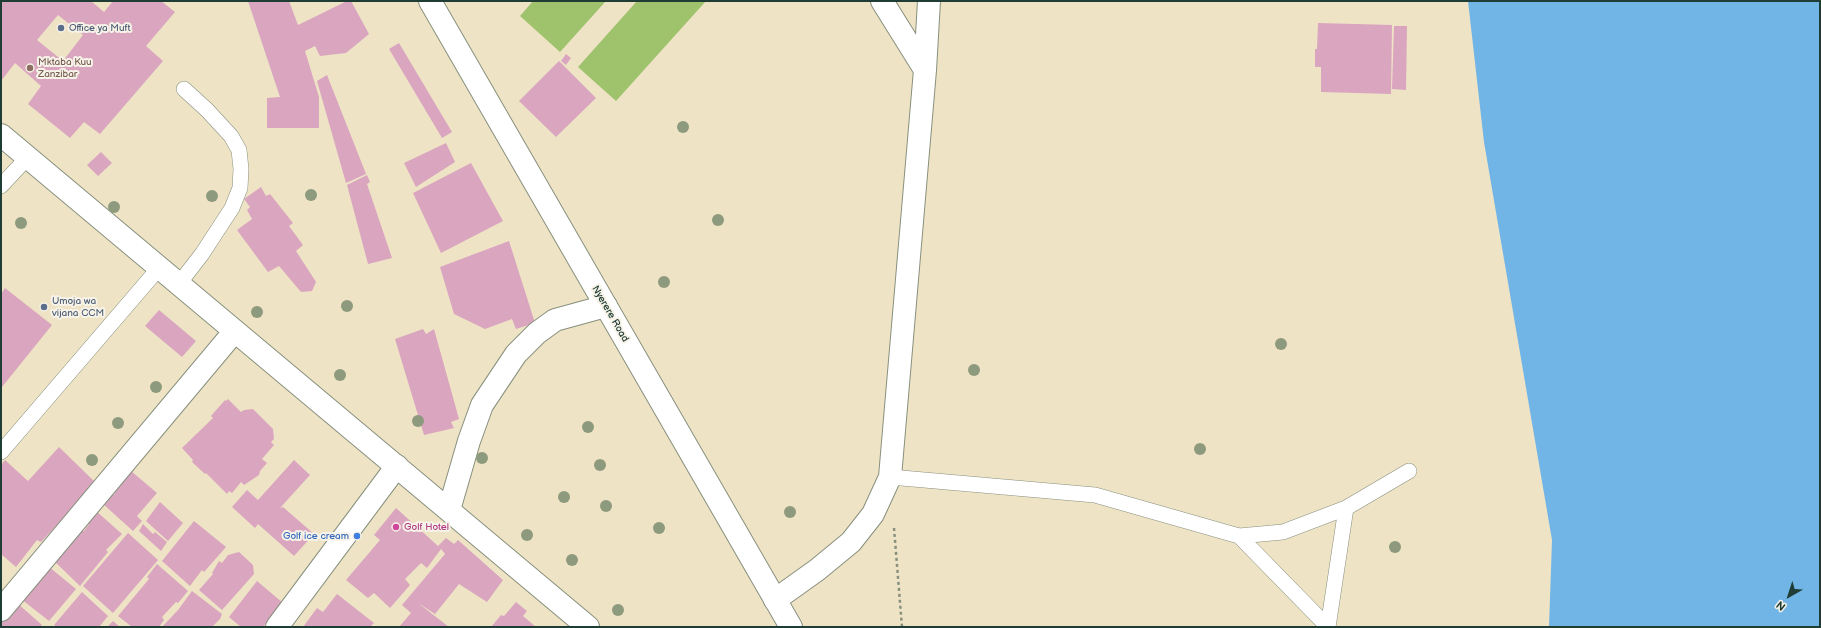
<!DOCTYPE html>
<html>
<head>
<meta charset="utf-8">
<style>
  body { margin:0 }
  #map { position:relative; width:1821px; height:628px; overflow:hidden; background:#efe3c6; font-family:"Balsamiq Sans",sans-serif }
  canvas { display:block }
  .frame { position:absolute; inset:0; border:2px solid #1f3d34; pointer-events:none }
  .north { position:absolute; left:1769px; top:576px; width:40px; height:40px; -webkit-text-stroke:3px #f7f3e8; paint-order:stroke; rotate:219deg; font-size:11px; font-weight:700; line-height:16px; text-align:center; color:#1f3d34 }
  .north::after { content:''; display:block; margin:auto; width:14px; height:18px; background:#1f3d34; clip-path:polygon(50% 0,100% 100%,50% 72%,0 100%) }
</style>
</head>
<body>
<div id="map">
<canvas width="1821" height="628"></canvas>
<div class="frame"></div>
<div class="north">N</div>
</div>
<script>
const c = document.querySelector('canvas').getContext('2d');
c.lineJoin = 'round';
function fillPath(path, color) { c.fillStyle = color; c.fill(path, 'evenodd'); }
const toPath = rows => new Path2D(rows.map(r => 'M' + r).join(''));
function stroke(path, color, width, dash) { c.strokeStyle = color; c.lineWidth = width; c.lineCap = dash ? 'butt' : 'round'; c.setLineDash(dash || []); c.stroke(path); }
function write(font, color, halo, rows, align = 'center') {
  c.font = font + ' "Balsamiq Sans",sans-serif'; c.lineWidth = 4; c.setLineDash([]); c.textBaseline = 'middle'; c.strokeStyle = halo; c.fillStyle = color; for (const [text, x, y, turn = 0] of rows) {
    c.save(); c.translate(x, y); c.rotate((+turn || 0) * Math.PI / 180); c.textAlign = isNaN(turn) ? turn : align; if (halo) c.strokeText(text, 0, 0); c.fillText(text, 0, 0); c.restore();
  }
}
fillPath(toPath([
  [533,1,606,1,560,52,520,16],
  [637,1,706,1,616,101,578,67]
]), '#9fc26c');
fillPath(toPath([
  [1468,1,1820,1,1820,627,1549,627,1552,540,1484,142]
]), '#71b5e7');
fillPath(toPath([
  [1,1,91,1,104,12,113,1,161,1,175,12,146,46,163,61,100,134,84,122,70,138,28,104,41,86,15,63,1,81],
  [58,15,83,35,63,61,37,40],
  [248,1,289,1,298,25,347,1,351,1,369,34,346,53,320,56,315,46,305,51,319,97,319,128,267,128,267,98,280,97],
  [1318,23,1392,25,1391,94,1321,92,1321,67,1315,67,1315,49,1317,49],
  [1394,26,1407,26,1406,90,1392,89],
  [399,43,452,132,442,138,389,49],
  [566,54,571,58,566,65,561,61],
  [559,61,596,98,556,137,519,101],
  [327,75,366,174,346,183,317,81],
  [446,143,455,162,416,187,404,163],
  [101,152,112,163,98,176,87,165],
  [471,163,503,221,441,253,413,193],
  [367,175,370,182,367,184,392,258,368,264,347,185],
  [261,187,266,196,270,194,293,223,289,226,303,245,296,251,316,282,312,291,301,292,279,266,268,272,237,230,252,219,247,210,250,207,244,199],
  [509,241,535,323,516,329,512,319,485,329,454,314,440,267],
  [5,288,52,325,2,387,1,294],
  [159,310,196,341,182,357,145,326],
  [423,329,426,334,434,329,459,419,451,422,454,428,424,435,395,339],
  [228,399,241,412,244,410,253,409,273,429,274,439,271,442,274,445,262,459,267,463,260,471,259,475,244,485,241,482,232,493,229,491,227,494,206,473,205,474,192,462,193,460,182,448,213,418,211,416,225,400,226,401],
  [59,447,96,483,41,542,37,540,16,567,1,554,1,465,5,460,28,481],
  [294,460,310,475,280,508,283,507,314,534,294,556,258,524,255,528,232,507,247,490,258,500],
  [131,471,157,493,137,516,142,521,133,531,103,504,113,494,115,495,114,491],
  [160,502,183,523,168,541,146,521],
  [396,508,438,546,446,538,454,544,458,540,503,580,487,602,459,584,435,614,418,603,449,627,399,627,411,613,402,605,445,554,441,549,427,568,421,563,405,579,410,585,390,608,374,593,368,598,346,580,380,540,374,535],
  [95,510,122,534,106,550,108,552,80,586,54,561,80,528,84,531,89,524,86,520],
  [194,521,226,547,204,572,202,570,190,586,162,561],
  [143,524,153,534,155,532,167,542,161,551,139,531],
  [128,533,158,560,113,613,83,586],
  [239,552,253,565,254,574,222,610,199,590,213,574,212,573,219,561,222,563,228,555],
  [157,564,188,591,178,603,176,602,162,617,164,620,159,627,132,627,118,616,149,579,147,577],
  [48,566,76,589,49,621,21,599],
  [257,581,283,603,263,627,241,627,229,617],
  [192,591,222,614,220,619,212,627,162,627,178,610],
  [82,592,108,616,99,627,57,627,54,625],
  [337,594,374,623,370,627,303,627,317,608,323,612],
  [16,602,42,625,40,627,1,627,1,622],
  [516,602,527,611,523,616,536,627,491,627,501,615,504,616],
  [113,621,120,627,107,627]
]), '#d9a5bf');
const lane = toPath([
  [1,186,28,157],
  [178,285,202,254,232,208,240,188,241,169,239,150,231,136,207,110,184,89],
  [1,452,159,268],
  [890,477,1095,495,1239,536,1283,532,1346,508,1409,471],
  [1239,536,1328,627],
  [1328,627,1346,508]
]);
const street = toPath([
  [925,70,929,1],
  [775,600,817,570,851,542,873,514,890,477,925,70,882,1],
  [1,610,234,332],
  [277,627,397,466]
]);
const secondary = toPath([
  [1,135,588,627],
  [449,510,469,441,482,405,516,354,537,333,555,320,606,306]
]);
const primary = toPath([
  [430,1,791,627]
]);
stroke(lane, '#87907d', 16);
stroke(street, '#87907d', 24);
stroke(secondary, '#87907d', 24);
stroke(primary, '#87907d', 24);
stroke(toPath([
  [894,528,902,627]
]), '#87907d', 2.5, [3, 3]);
stroke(lane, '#fff', 15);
stroke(street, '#fff', 22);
stroke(secondary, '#fff', 22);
stroke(primary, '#fff', 22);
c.fillStyle = '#8e9a7d';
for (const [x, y] of [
  [683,127],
  [311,195],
  [212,196],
  [114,207],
  [718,220],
  [21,223],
  [664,282],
  [347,306],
  [257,312],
  [1281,344],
  [974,370],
  [340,375],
  [156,387],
  [418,421],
  [118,423],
  [588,427],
  [1200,449],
  [482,458],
  [92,460],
  [600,465],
  [564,497],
  [606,506],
  [790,512],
  [659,528],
  [527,535],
  [1395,547],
  [572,560],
  [618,610]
]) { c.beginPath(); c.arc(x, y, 6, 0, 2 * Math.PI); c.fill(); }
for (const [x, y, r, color] of [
  [61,28,4,"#5c6f8a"],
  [30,68,4,"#8d6e63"],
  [44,307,4,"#5c6f8a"],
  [396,527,4,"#d1479c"],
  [357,536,4,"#3f7fe0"]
]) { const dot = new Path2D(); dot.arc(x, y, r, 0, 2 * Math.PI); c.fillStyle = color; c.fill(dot); stroke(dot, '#f7f3e8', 1.5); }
write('10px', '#4e5e75', '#f7f3e8', [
  ["Office ya Muft",69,28],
  ["Umoja wa",52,301],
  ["vijana CCM",52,313]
], 'left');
write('10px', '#785e54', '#f7f3e8', [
  ["Mktaba Kuu",38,62],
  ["Zanzibar",38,74]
], 'left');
write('10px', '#1f3d34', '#f7f3e8', [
  ["Nyerere Road",610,314,60]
]);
write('10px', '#b23c85', '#f7f3e8', [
  ["Golf Hotel",404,527]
], 'left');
write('10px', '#366cbe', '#f7f3e8', [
  ["Golf ice cream",349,536]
], 'right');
</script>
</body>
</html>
